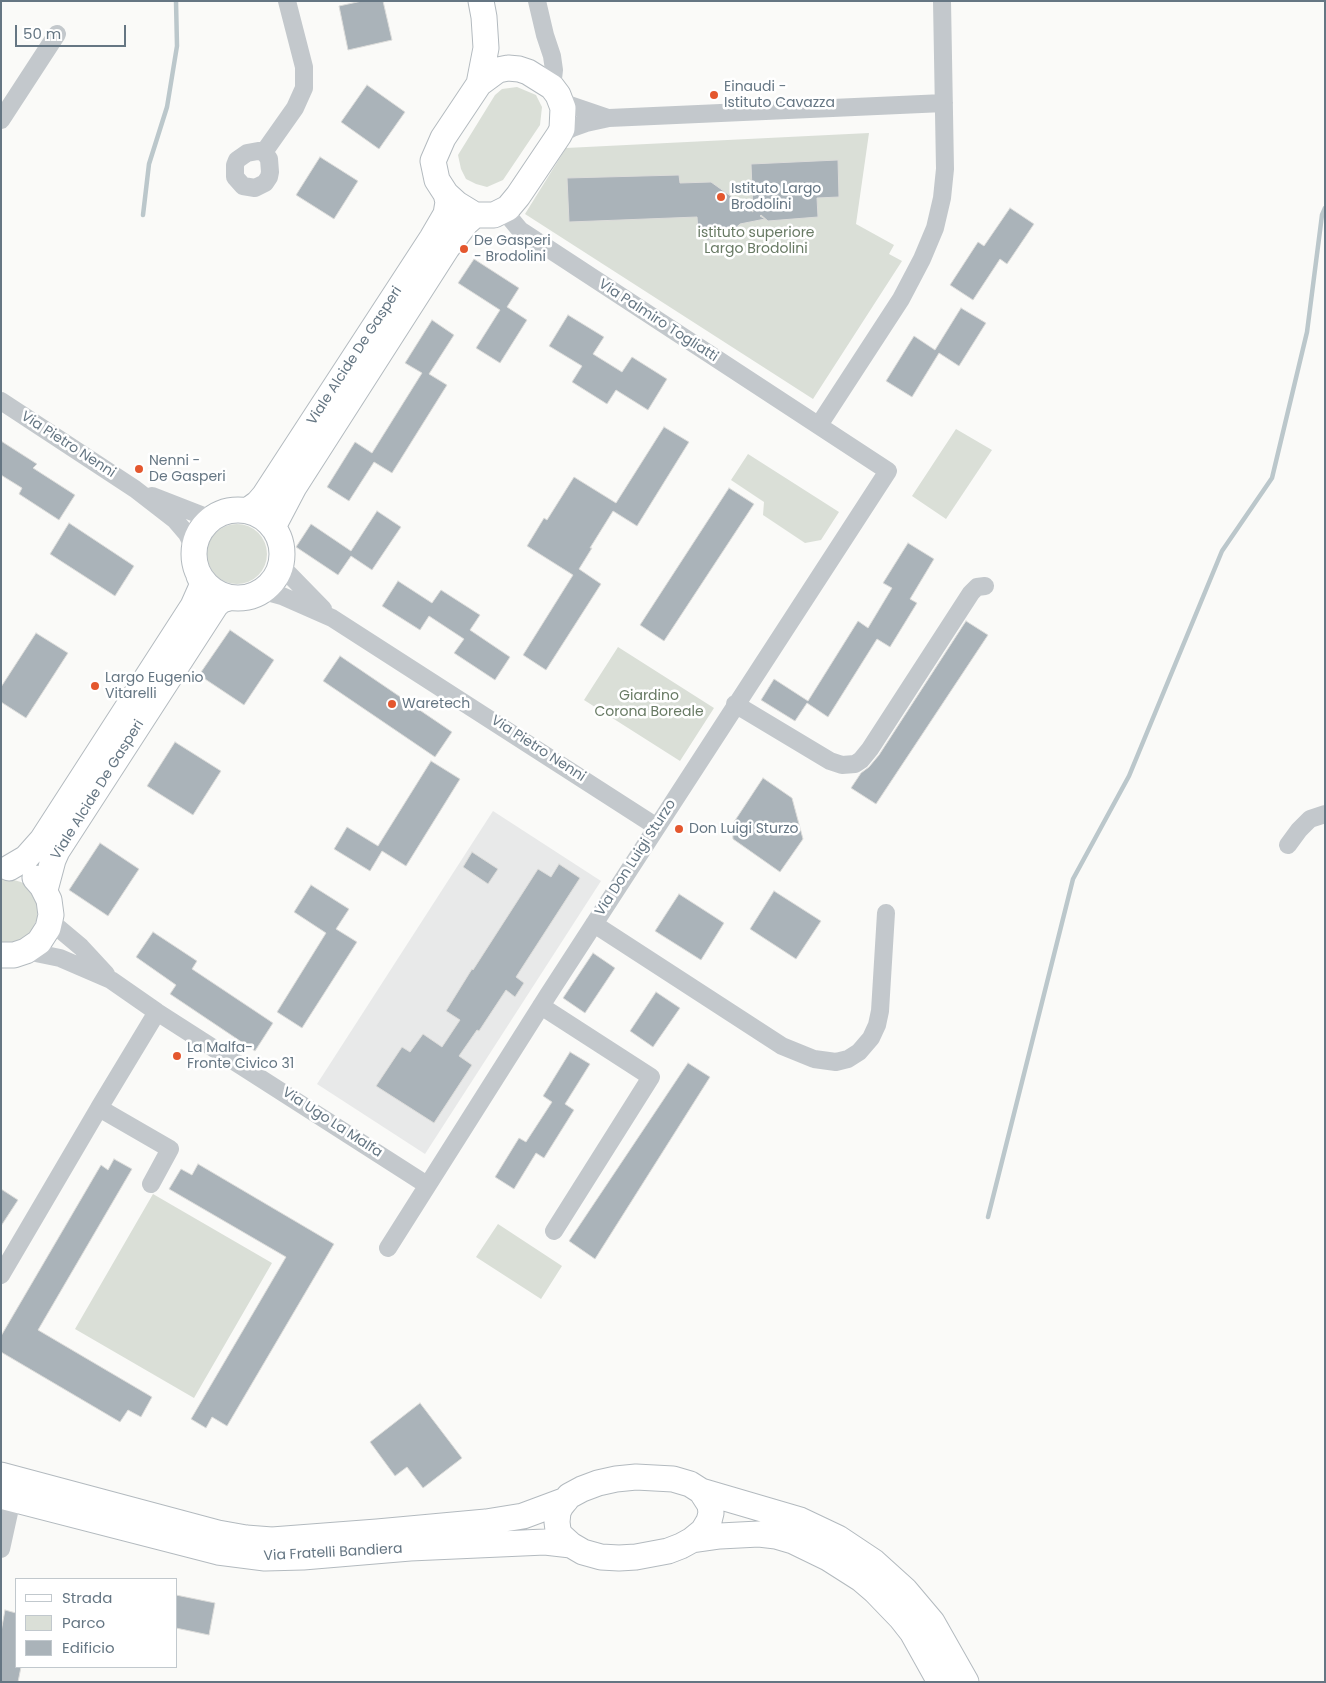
<!DOCTYPE html>
<html>
<head>
<meta charset="utf-8">
<style>
  body { margin:0 }
  #map { position:relative; width:1326px; height:1683px; overflow:hidden; background:#fafaf8; font-family:Poppins,sans-serif }
  canvas { display:block }
  .frame { position:absolute; inset:0; border:2px solid #657683; pointer-events:none }
  .legend { position:absolute; left:15px; top:1578px; width:162px; height:90px; box-sizing:border-box; background:#fff; border:1px solid #c1c8cd; margin:0; padding:6px 9px; list-style:none; font-size:15px; color:#657683 }
  .legend li { display:flex; align-items:center; gap:10px; height:25px }
  .legend b { width:25px; border:1px solid #c1c8cd }
  .scale { position:absolute; left:15px; top:25px; width:111px; height:22px; box-sizing:border-box; border:2px solid #657683; border-top:0; padding-left:6px; font-size:15px; line-height:18px; white-space:nowrap; color:#657683; -webkit-text-stroke:4px #fff; paint-order:stroke }
</style>
</head>
<body>
<div id="map">
<canvas width="1326" height="1683"></canvas>
<div class="frame"></div>
<ul class="legend">
<li><b style="height:6px;background:#fff"></b>Strada</li>
<li><b style="height:14px;background:#dadfd7"></b>Parco</li>
<li><b style="height:14px;background:#aab3b9"></b>Edificio</li>
</ul>
<div class="scale">50 m</div>
</div>
<script>
const c = document.querySelector('canvas').getContext('2d');
c.lineJoin = 'round';
function fillPath(path, color) { c.fillStyle = color; c.fill(path, 'evenodd'); }
const toPath = rows => new Path2D(rows.map(r => 'M' + r).join(''));
function stroke(path, color, width, dash) { c.strokeStyle = color; c.lineWidth = width; c.lineCap = dash ? 'butt' : 'round'; c.setLineDash(dash || []); c.stroke(path); }
function write(font, color, halo, rows, align = 'center') {
  c.font = font + ' Poppins,sans-serif'; c.lineWidth = 5; c.setLineDash([]); c.textBaseline = 'middle'; c.strokeStyle = halo; c.fillStyle = color; for (const [text, x, y, turn = 0] of rows) {
    c.save(); c.translate(x, y); c.rotate((+turn || 0) * Math.PI / 180); c.textAlign = isNaN(turn) ? turn : align; if (halo) c.strokeText(text, 0, 0); c.fillText(text, 0, 0); c.restore();
  }
}
fillPath(toPath([
  [493,811,601,881,425,1154,317,1084]
]), '#e8e9e9');
fillPath(toPath([
  [517,87,536,95,542,107,540,125,503,180,487,187,476,184,466,179,461,169,458,155,495,95,502,89],
  [869,133,856,224,894,245,889,254,902,261,813,399,525,214,566,148],
  [956,429,992,450,946,519,912,496],
  [748,454,839,512,821,540,805,543,763,515,764,502,731,480],
  '207 554a30 30 0 1 1 60 0a30 30 0 1 1-60 0Z',
  [618,647,714,708,680,761,584,700],
  [1,879,10,879,21,882,30,888,36,898,38,908,37,919,33,928,27,936,19,941,9,943,1,942],
  [153,1194,272,1263,194,1398,75,1329],
  [498,1224,562,1266,541,1299,476,1257]
]), '#dadfd7');
stroke(toPath([
  [143,215,149,164,167,107,177,46,176,1],
  [988,1217,1073,879,1129,776,1222,551,1272,478,1307,332,1322,215,1325,208]
]), '#bbc7cb', 4.5);
const building = toPath([
  [362,1,383,1,392,40,348,50,339,6,362,1],
  [367,85,405,112,379,149,341,122,367,85],
  [320,157,358,181,334,219,296,195,320,157],
  [838,160,839,197,817,198,818,217,768,221,761,215,760,216,765,219,740,224,724,239,707,240,698,230,697,217,569,222,567,178,679,175,680,183,711,182,753,212,751,164,838,160],
  [1010,208,1034,224,1007,264,1000,259,973,300,950,285,978,242,984,246,1010,208],
  [474,259,519,288,507,307,527,320,500,363,476,348,500,310,458,283,474,259],
  [961,308,986,323,959,366,939,353,912,397,886,381,914,336,935,350,961,308],
  [568,315,604,337,593,354,622,372,632,357,667,379,648,410,616,390,607,404,572,382,582,366,549,346,568,315],
  [432,320,454,335,429,374,447,385,392,473,374,462,349,501,327,487,355,442,372,453,422,373,405,363,432,320],
  [664,427,689,442,637,526,613,511,590,548,592,548,579,569,601,584,546,670,523,655,573,575,527,546,544,518,547,520,574,477,616,503,664,427],
  [1,441,37,464,33,468,75,495,59,520,19,494,22,488,1,475,1,441],
  [729,488,754,504,664,641,640,625,729,488],
  [377,511,401,527,372,570,351,556,338,575,296,547,311,524,351,551,377,511],
  [69,523,134,566,115,596,50,554,69,523],
  [908,543,934,559,910,599,917,603,890,647,877,639,828,717,807,703,795,721,761,700,774,679,808,701,858,621,868,628,892,588,883,583,908,543],
  [398,581,432,603,441,590,480,615,470,630,510,657,495,680,454,653,464,639,429,616,420,630,382,606,398,581],
  [966,621,988,635,876,804,851,788,861,773,869,767,879,755,966,621],
  [230,630,274,660,244,705,199,675,230,630],
  [36,633,68,653,26,718,1,702,1,687,36,633],
  [340,656,452,732,435,757,323,681,340,656],
  [175,742,221,771,193,815,147,786,175,742],
  [431,761,460,779,406,866,382,851,370,871,334,849,347,827,378,846,431,761],
  [763,778,792,798,803,839,780,872,733,839,732,825,763,778],
  [100,843,139,869,108,916,69,890,100,843],
  [472,852,498,869,488,884,463,867,472,852],
  [559,864,580,878,516,977,524,983,515,997,506,990,479,1031,477,1030,459,1056,472,1065,434,1123,376,1086,402,1047,410,1052,423,1034,442,1047,460,1020,446,1011,472,969,473,970,538,869,551,877,559,864],
  [311,885,349,909,336,929,357,942,302,1028,277,1012,326,933,294,912,311,885],
  [774,891,821,921,796,959,750,929,774,891],
  [679,894,724,923,701,960,655,931,679,894],
  [153,932,197,961,192,969,273,1023,255,1051,170,994,176,985,136,957,153,932],
  [593,953,615,968,585,1013,563,998,593,953],
  [656,992,680,1008,653,1047,630,1031,656,992],
  [570,1052,590,1064,565,1104,574,1110,544,1158,536,1153,514,1189,495,1177,519,1138,526,1142,552,1102,543,1096,570,1052],
  [688,1063,710,1077,595,1259,569,1241,688,1063],
  [114,1159,132,1169,38,1330,152,1397,141,1417,128,1410,120,1422,1,1352,1,1336,101,1165,108,1170,114,1159],
  [198,1164,334,1244,227,1426,212,1417,206,1428,191,1419,286,1257,169,1189,181,1169,192,1175,198,1164],
  [1,1189,18,1200,1,1226,1,1189],
  [420,1403,462,1458,423,1488,407,1467,395,1476,370,1442,420,1403],
  [176,1595,215,1603,209,1635,176,1628,176,1595],
  [5,1610,16,1613,16,1667,21,1667,18,1682,1,1682,1,1632,5,1610]
]);
fillPath(building, '#aab3b9');
stroke(building, '#dcdcda', 1);
const secondary = toPath([
  [508,68,519,69,528,72,552,87,558,95,563,108,562,129,559,135,518,196,508,208,494,215,475,215,457,204,446,194,437,180,433,161,443,138,479,84,498,70,508,68],
  [479,84,486,48,484,17,481,1],
  '194 554a44 44 0 1 1 88 0a44 44 0 1 1-88 0Z',
  [247,511,258,503,264,496,432,238,446,214,448,202,446,194],
  [273,527,294,487,447,248,466,223,475,215],
  [9,868,26,858,42,840,193,606,201,588,202,582,199,576],
  [45,890,53,860,57,851,216,605,222,600,229,598],
  [1,955,14,955,26,951,39,942,48,928,51,915,49,900,42,886,35,878],
  [1,1475,218,1533,246,1538,272,1540,377,1532,486,1522,523,1516,566,1500],
  [701,1491,800,1520,838,1538,874,1562,905,1590,932,1622,966,1682],
  [1,1496,218,1552,265,1558,303,1557,410,1548,545,1542,571,1545,583,1552,601,1557,619,1558,636,1557,668,1551,681,1546,692,1540,703,1531,709,1521,711,1513,710,1505,701,1491,690,1484,673,1479,636,1477,616,1479,598,1483,582,1489,569,1496,561,1506,558,1512,557,1522,558,1530,560,1535,571,1545],
  [692,1540,720,1536,759,1534,776,1536,793,1541,828,1558,861,1579,875,1591,901,1618,912,1632,940,1682]
]);
stroke(secondary, '#b3babf', 27);
stroke(toPath([
  [537,1,545,35,552,56,554,70,552,87],
  [561,102,608,118],
  [1,120,57,34],
  [559,135,572,128,586,123,609,118,944,103],
  [264,152,258,151,247,153,237,160,235,165,235,177,243,186,255,188,265,183,269,177,270,172,269,159,264,152,295,108,304,88,304,67,287,1],
  [1,401,135,489,175,520,187,534,194,548],
  [819,425,901,299,922,259,935,228,942,198,945,169,942,1],
  [152,496,211,519],
  [281,566,323,609],
  [260,593,271,593,282,596,332,618,657,827],
  [735,704,830,761,842,765,855,764,861,760,870,749,971,593,977,587,985,586],
  [1288,845,1299,830,1310,819,1325,814],
  [50,921,81,947,106,974],
  [594,924,782,1046,814,1059,836,1062,848,1059,859,1052,871,1038,877,1025,880,1011,886,913],
  [26,951,60,958,111,980,157,1012,427,1185],
  [541,1006,651,1077,554,1231],
  [151,1184,170,1149,99,1108,157,1012],
  [388,1248,548,995,888,471,520,230,510,218,508,208],
  [1,1275,99,1108],
  [1,1549,12,1499]
]), '#c3c8cc', 18);
stroke(secondary, '#fff', 25);
for (const [x, y, r, color] of [
  [714,95,5,"#e4572e"],
  [721,197,5,"#e4572e"],
  [464,249,5,"#e4572e"],
  [139,469,5,"#e4572e"],
  [95,686,5,"#e4572e"],
  [392,704,5,"#e4572e"],
  [679,829,5,"#e4572e"],
  [177,1056,5,"#e4572e"]
]) { const dot = new Path2D(); dot.arc(x, y, r, 0, 2 * Math.PI); c.fillStyle = color; c.fill(dot); stroke(dot, '#fff', 2); }
write('14px', '#657683', '#fff', [
  ["Einaudi -",724,87],
  ["Istituto Cavazza",724,103],
  ["Istituto Largo",731,189],
  ["Brodolini",731,205],
  ["De Gasperi",474,241],
  ["- Brodolini",474,257],
  ["Nenni -",149,461],
  ["De Gasperi",149,477],
  ["Largo Eugenio",105,678],
  ["Vitarelli",105,694],
  ["Waretech",402,704],
  ["Don Luigi Sturzo",689,829],
  ["La Malfa-",187,1048],
  ["Fronte Civico 31",187,1064]
], 'left');
write('14px', '#687a64', '#fff', [
  ["istituto superiore",756,233],
  ["Largo Brodolini",756,249],
  ["Giardino",649,696],
  ["Corona Boreale",649,712]
]);
write('14px', '#657683', '#fff', [
  ["Via Palmiro Togliatti",658,321,33],
  ["Viale Alcide De Gasperi",355,356,-57],
  ["Via Pietro Nenni",68,445,33],
  ["Via Pietro Nenni",538,749,33],
  ["Viale Alcide De Gasperi",98,790,-58],
  ["Via Don Luigi Sturzo",636,858,-57],
  ["Via Ugo La Malfa",332,1123,33],
  ["Via Fratelli Bandiera",333,1553,-3]
]);
</script>
</body>
</html>
